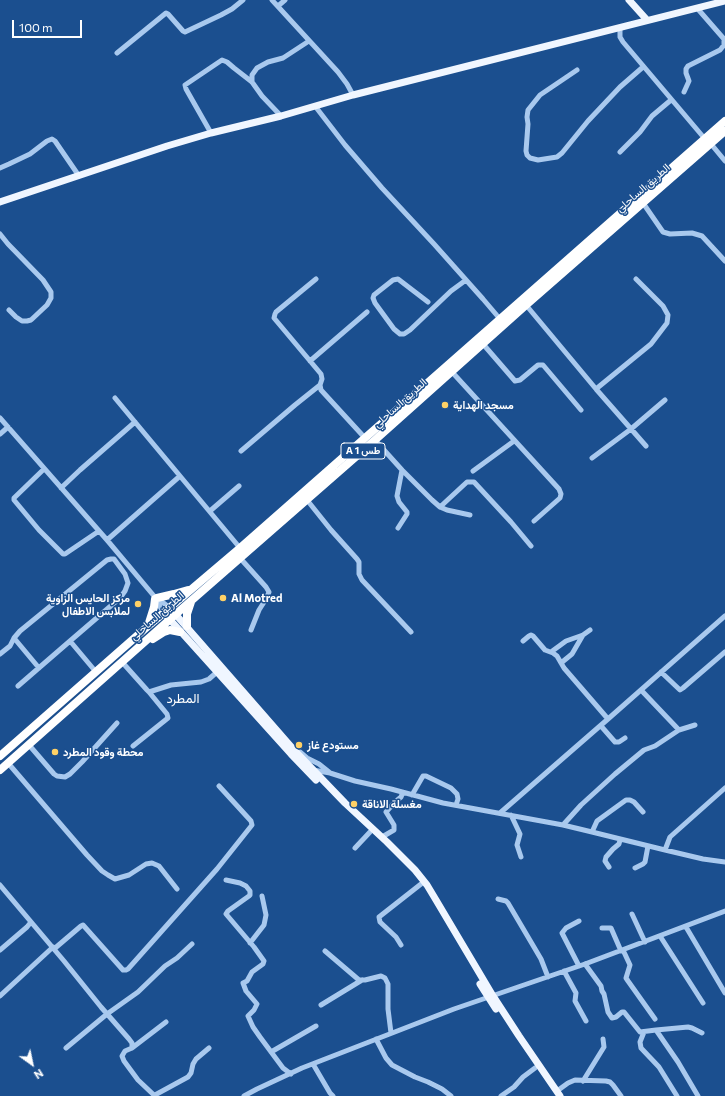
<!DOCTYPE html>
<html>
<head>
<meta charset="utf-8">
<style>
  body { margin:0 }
  #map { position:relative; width:725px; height:1096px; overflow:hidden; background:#1b4f8f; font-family:Commissioner,sans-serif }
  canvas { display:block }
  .north { position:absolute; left:12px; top:1044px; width:40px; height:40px; -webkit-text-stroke:3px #1b4f8f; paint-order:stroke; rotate:147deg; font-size:11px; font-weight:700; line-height:16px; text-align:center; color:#fff }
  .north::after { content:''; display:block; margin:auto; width:14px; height:18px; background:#fff; clip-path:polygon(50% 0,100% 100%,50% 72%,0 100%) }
  .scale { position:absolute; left:12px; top:20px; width:70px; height:18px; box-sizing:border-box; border:2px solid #fff; border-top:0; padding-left:5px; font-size:12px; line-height:14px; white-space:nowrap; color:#fff; -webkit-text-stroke:3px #1b4f8f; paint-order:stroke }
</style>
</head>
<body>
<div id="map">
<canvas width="725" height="1096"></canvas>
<div class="north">N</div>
<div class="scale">100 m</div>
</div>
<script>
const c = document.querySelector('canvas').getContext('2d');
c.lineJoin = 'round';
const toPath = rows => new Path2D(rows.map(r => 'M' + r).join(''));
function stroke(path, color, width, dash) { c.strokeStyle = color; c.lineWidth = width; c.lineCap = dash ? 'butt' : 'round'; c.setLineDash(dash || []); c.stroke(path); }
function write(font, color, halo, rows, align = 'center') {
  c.font = font + ' Commissioner,Vazirmatn,sans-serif'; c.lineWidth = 3; c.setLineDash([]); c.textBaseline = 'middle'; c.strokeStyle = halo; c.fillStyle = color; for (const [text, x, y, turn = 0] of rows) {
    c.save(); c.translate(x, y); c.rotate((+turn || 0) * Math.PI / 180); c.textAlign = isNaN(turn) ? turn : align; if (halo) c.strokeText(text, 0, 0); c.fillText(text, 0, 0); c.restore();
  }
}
stroke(toPath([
  [272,0,338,72,347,84,353,95],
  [278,6,285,0],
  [620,28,620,37,623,42,705,139],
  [117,53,166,13,168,14,183,31,185,32,221,15,232,9,243,0],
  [577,70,540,95,528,110,527,117,528,124,526,151,527,155,530,158,538,160,557,157,562,153,588,121,620,87,643,67],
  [252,82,252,75,257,68,268,62,283,58,309,41],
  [684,92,689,81,686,73,686,69,688,66,720,50,724,45,724,39,697,8],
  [315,106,345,145,382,188,434,244,483,299,500,319],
  [211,133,186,89,185,85,222,60,227,62,234,68,252,82,262,96,281,116],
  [711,144,725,161],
  [620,152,640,132,652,116,671,100],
  [0,168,9,164,30,154,47,141,52,139,55,141,79,176],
  [643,203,663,232,670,234,692,233,702,236,725,261],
  [0,234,8,244,43,280,51,292,51,298,47,305,31,320,27,321,22,321,16,317,9,310],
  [316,279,276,312,275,314,274,318,321,374,322,379,320,385,321,390,365,438],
  [428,302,398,279,393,280,374,295,373,298,375,303,394,329,400,334,404,334,410,330,451,291,466,280],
  [526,305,596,389,646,446],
  [483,344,515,381,520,380,538,365,543,365,581,410],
  [310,361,367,312],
  [452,372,559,489,561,494,560,498,534,521],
  [596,389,651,344,667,323,668,315,663,306,636,279],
  [0,418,107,540,154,596,155,599,164,613],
  [0,434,8,427],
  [375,440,402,470,432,500,440,507,447,510,470,515],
  [241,451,295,405,320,385],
  [592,458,631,429,665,400],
  [44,469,14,498,14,500,39,530,63,554,65,554,99,531],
  [473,471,514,441],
  [180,476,240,548],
  [61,488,80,470,135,422],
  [307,500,331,530,357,559,359,562,359,574,362,580,411,632],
  [440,507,467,482,474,482,511,522,531,546],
  [210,511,239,486],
  [398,528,407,514,407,512,399,502,397,496,402,470],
  [107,540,180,476,115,398],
  [240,558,266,587,269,592,266,599,259,610,251,630],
  [157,598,170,608],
  [14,638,39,668],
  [523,641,529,636,531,635,533,636,545,650,553,653,557,656,564,668,608,719],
  [551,652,566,641,583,635],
  [0,654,10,646,14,638,20,631,107,560,111,559,114,559,125,574,128,583,125,591,120,598,70,641,96,672],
  [122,662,147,690,149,692,171,685,201,682,209,679,217,672],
  [561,663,572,654,583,635,590,630],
  [661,672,680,690,683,688,725,652],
  [18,686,70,641],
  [641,690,679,730],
  [601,726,615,742,619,742,625,738],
  [29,745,54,774,57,776,65,777,70,774,82,762,117,723],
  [133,746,168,718,167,714,149,692],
  [300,752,307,758,319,764,329,772],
  [8,763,87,855,102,871,108,875,115,879,129,875,146,864,152,863,159,866,177,889],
  [313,770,330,773,355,781,391,789,443,803,563,825,592,832,665,850,703,859,725,862],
  [412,795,423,776,426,776,451,788,457,794,458,799,456,805],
  [500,813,608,719,725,616],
  [511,815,520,834,517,845,521,857],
  [563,825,581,805,615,774,644,750,655,746,679,730,695,725],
  [592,832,597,821,626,800,630,800,634,802,643,812],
  [382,837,394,830,394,825,386,812,394,803,401,797,403,792],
  [355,848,370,832],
  [665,850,670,837,725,788],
  [609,867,605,861,606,857,613,849,619,844,620,840],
  [635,868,643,864,645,862,648,846],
  [226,880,240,883,246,886,250,891,250,895,249,896,228,911,226,914,254,947,264,961,263,964,252,972,247,981,243,983,246,991,257,1004,254,1010,248,1016,253,1027,260,1037,283,1068,291,1074],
  [0,885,64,961,101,1007,129,1039,132,1043,132,1048,125,1051,122,1056,124,1061,138,1080,155,1096],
  [498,899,506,901,508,903,541,959,548,977],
  [632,914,645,942],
  [579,921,566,928,562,933,579,966],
  [686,927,725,993],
  [602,928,611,928,621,951],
  [660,936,703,1003],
  [250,943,264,925,266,915,262,896],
  [401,945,396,937,380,922,379,917,421,884],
  [54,949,81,926,83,925,123,970,126,970,128,969,217,869,252,825,251,821,219,786],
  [0,950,27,927,31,922],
  [623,950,630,965,626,978,628,981,655,1019],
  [325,951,359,980,365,980,381,976,385,978,388,984,388,1009,391,1033],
  [585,964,601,986,602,991,604,994,608,1012,612,1018,616,1017,622,1012,624,1012,640,1032,656,1030,678,1062,698,1096],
  [564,971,576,993,575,1001,586,1021],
  [0,996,53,947],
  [321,1005,362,980],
  [656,1030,688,1027,692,1028,702,1033],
  [644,1032,640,1042,641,1048,659,1067,677,1096],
  [376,1039,386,1058,392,1065,415,1077,428,1082,442,1089,451,1096],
  [66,1048,107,1014,138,992,165,966,177,958,192,944],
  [132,1048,166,1022],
  [271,1052,316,1026],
  [313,1064,330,1093,333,1096],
  [583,1081,604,1047,603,1039],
  [557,1091,568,1083,575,1080,606,1081,610,1082,613,1085,621,1096],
  [155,1095,188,1077,191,1073,193,1064,196,1059,209,1048],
  [244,1096,257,1089,302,1068,454,1009,585,964,725,911],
  [501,1096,514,1087,523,1077,535,1068]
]), '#a9c9ee', 5);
stroke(toPath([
  [629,0,647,20],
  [0,202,167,146,211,133,281,116,353,95,725,1],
  [170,608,294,750,345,803,387,842,415,870,427,885,436,900,493,996,519,1036,560,1096],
  [164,613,291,754,316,780],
  [480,984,496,1009]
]), '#f0f6ff', 7);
stroke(toPath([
  [157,598,174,594,188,590],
  [148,626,154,607,155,599],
  [187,626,187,614,191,602],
  [153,639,164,632,170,630,180,632],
  [0,756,147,627,240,548,725,121],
  [0,770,176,614,375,440,526,305,725,131]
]), '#fff', 8);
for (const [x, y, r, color] of [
  [445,405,4,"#ffd166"],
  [223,598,4,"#ffd166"],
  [138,604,4,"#ffd166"],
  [299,745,4,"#ffd166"],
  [55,752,4,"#ffd166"],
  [354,804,4,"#ffd166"]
]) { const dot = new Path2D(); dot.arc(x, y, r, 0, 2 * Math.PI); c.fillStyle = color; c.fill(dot); stroke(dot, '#1b4f8f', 1.5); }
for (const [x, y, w] of [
  [363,451,44]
]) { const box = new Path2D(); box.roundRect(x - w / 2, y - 8, w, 16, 3); c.fillStyle = '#1b4f8f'; c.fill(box); stroke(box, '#fff', 1); }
write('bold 10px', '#fff', null, [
  ["A 1 طس",363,451]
]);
write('11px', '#fff', '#1b4f8f', [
  ["الطريق الساحلي",643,188,-41],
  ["الطريق الساحلي",400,403,-42],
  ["الطريق الساحلي",157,616,-41]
]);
write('bold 11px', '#fff', '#1b4f8f', [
  ["مسجد الهداية",453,405],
  ["مركز الحايس الزاوية",130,598,"right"],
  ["لملابس الاطفال",130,611,"right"],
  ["Al Motred",231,598],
  ["مستودع غاز",307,745],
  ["محطة وقود المطرد",63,752],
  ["مغسلة الاناقة",362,804]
], 'left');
write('13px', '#fff', '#1b4f8f', [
  ["المطرد",183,699]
]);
</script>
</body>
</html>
